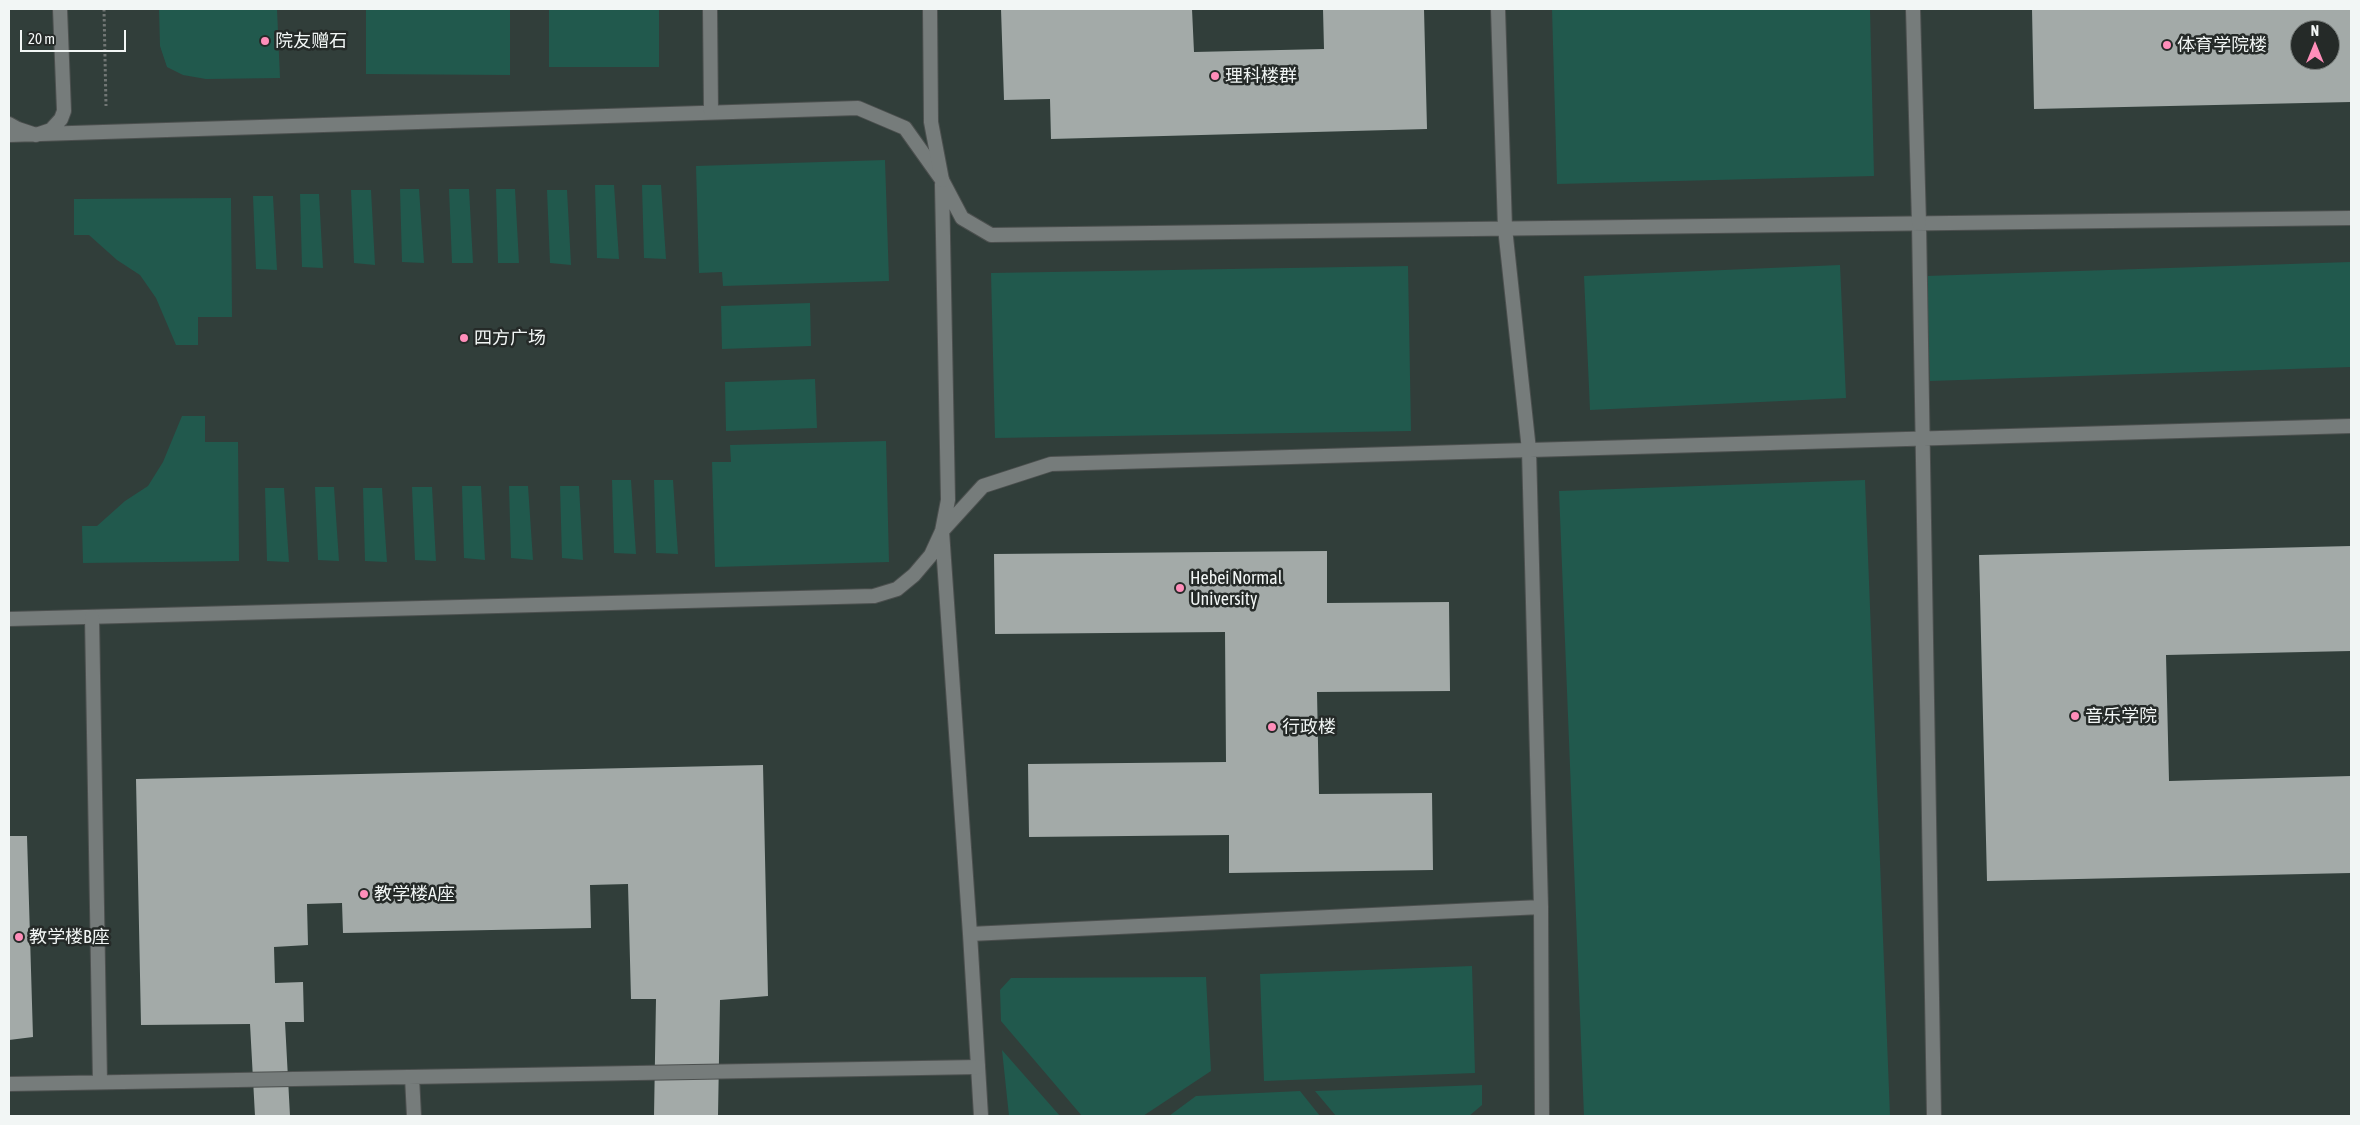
<!DOCTYPE html>
<html>
<head>
<meta charset="utf-8">
<style>
  body { margin:0 }
  #map { position:relative; width:2360px; height:1125px; overflow:hidden; background:#2f3432; font-family:"Asap Condensed",sans-serif }
  canvas { display:block }
  .frame { position:absolute; inset:0; border:10px solid #f2f6f5; pointer-events:none }
  .north { position:absolute; left:2290px; top:20px; width:50px; height:50px; box-sizing:border-box; background:#252a28; border:1px solid #777c7a; border-radius:50%; rotate:0deg; font-size:14px; font-weight:700; line-height:20px; text-align:center; color:#f2f6f5 }
  .north::after { content:''; display:block; margin:auto; width:18px; height:22px; background:#ff8eba; clip-path:polygon(50% 0,100% 100%,50% 72%,0 100%) }
  .scale { position:absolute; left:20px; top:30px; width:106px; height:22px; box-sizing:border-box; border:2px solid #f2f6f5; border-top:0; padding-left:6px; font-size:15px; line-height:18px; white-space:nowrap; color:#f2f6f5; -webkit-text-stroke:4px #252a28; paint-order:stroke }
</style>
</head>
<body>
<div id="map">
<canvas width="2360" height="1125"></canvas>
<div class="frame"></div>
<div class="north">N</div>
<div class="scale">20 m</div>
</div>
<script>
const c = document.querySelector('canvas').getContext('2d');
c.lineJoin = 'round';
function fillPath(path, color) { c.fillStyle = color; c.fill(path, 'evenodd'); }
const toPath = rows => new Path2D(rows.map(r => 'M' + r).join(''));
function stroke(path, color, width, dash) { c.strokeStyle = color; c.lineWidth = width; c.lineCap = dash ? 'butt' : 'round'; c.setLineDash(dash || []); c.stroke(path); }
function write(font, color, halo, rows, align = 'center') {
  c.font = font + ' "Asap Condensed","Noto Sans SC",sans-serif'; c.lineWidth = 5; c.setLineDash([]); c.textBaseline = 'middle'; c.strokeStyle = halo; c.fillStyle = color; for (const [text, x, y, turn = 0] of rows) {
    c.save(); c.translate(x, y); c.rotate((+turn || 0) * Math.PI / 180); c.textAlign = isNaN(turn) ? turn : align; if (halo) c.strokeText(text, 0, 0); c.fillText(text, 0, 0); c.restore();
  }
}
fillPath(toPath([
  [9,9,2351,9,2351,1116,9,1116],
  [2300,30,2330,30,2330,60,2300,60]
]), '#313e3a');
fillPath(toPath([
  [159,9,277,9,280,78,206,79,183,75,167,67,160,46],
  [366,9,510,9,510,75,366,74],
  [549,9,659,9,659,67,549,67],
  [1552,9,1870,9,1874,176,1557,184],
  [885,160,889,281,723,286,722,272,699,273,696,166],
  [595,185,614,185,619,259,597,258],
  [642,185,661,185,666,259,644,258],
  [400,189,419,189,424,263,402,262],
  [449,189,469,189,473,263,452,263],
  [496,189,515,189,519,263,498,263],
  [351,190,371,190,375,265,354,263],
  [547,190,567,190,571,265,550,263],
  [300,194,319,194,323,268,302,267],
  [253,196,273,196,277,270,256,269],
  [231,198,232,317,198,317,198,345,176,345,156,298,140,275,117,260,89,235,74,235,74,199],
  [2351,262,2351,367,1930,381,1926,276],
  [1840,265,1846,398,1590,410,1584,276],
  [1408,266,1411,431,995,438,991,273],
  [810,303,811,346,722,349,721,306],
  [815,379,817,428,726,431,725,382],
  [182,416,205,416,205,442,238,442,239,561,83,563,82,526,97,526,125,501,148,486,163,462],
  [886,441,889,562,715,567,712,462,731,462,730,445],
  [612,480,631,480,636,554,614,553],
  [654,480,673,480,678,554,656,553],
  [1865,480,1890,1116,1584,1116,1559,491],
  [462,486,481,486,485,560,464,558],
  [509,486,528,486,533,560,511,558],
  [560,486,579,486,583,560,562,558],
  [315,487,334,487,339,561,318,560],
  [412,487,432,487,436,561,415,560],
  [265,488,284,488,289,562,267,561],
  [363,488,382,488,387,562,365,561],
  [1472,966,1475,1073,1264,1081,1260,974],
  [1206,977,1211,1071,1143,1116,1082,1116,1001,1021,1000,990,1011,978],
  [1002,1050,1060,1116,1009,1116],
  [1482,1085,1482,1105,1469,1116,1336,1116,1315,1091],
  [1300,1091,1320,1116,1169,1116,1196,1096]
]), '#21594d');
fillPath(toPath([
  [1001,9,1192,9,1194,52,1324,49,1323,9,1424,9,1427,129,1051,139,1050,99,1004,100],
  [2032,9,2351,9,2351,102,2034,109],
  [2300,30,2330,30,2330,60,2300,60],
  [2351,546,2351,651,2166,655,2169,781,2351,776,2351,873,1987,881,1979,555],
  [1327,551,1327,603,1449,602,1450,691,1317,692,1319,794,1432,793,1433,870,1229,873,1229,835,1029,837,1028,764,1226,762,1225,632,995,634,994,554],
  [763,765,768,996,720,1000,718,1116,654,1116,656,999,631,999,628,884,590,885,591,928,343,933,342,903,307,904,308,945,274,947,275,983,303,982,304,1022,285,1022,290,1116,255,1116,250,1024,141,1025,136,779],
  [9,836,27,836,33,1037,9,1040]
]), '#a3aaa8');
const service = toPath([
  [1498,9,1505,228,1529,450,1541,907,1542,1116],
  [9,124,18,129,36,135,51,130,61,119,64,111,60,9],
  [9,135,858,108,905,128,942,180,962,218,991,235,2351,218],
  [1919,223,1934,1116],
  [9,619,874,596,897,589,914,575,931,555,942,531,948,500,942,184],
  [970,934,1541,907],
  [981,1116,970,934,942,531,983,486,1051,464,2351,426]
]);
const pedestrian = toPath([
  [710,9,711,112],
  [930,9,931,122,942,180],
  [92,617,100,1082],
  [412,1077,414,1116],
  [9,1084,978,1067]
]);
const minor = toPath([
  [1913,9,1919,223]
]);
stroke(service, '#4c504f', 16);
stroke(pedestrian, '#4c504f', 16);
stroke(minor, '#4c504f', 16);
stroke(toPath([
  [104,9,106,106]
]), '#717674', 3, [2.5, 2.5]);
stroke(service, '#767c7b', 14);
stroke(pedestrian, '#767c7b', 14);
stroke(minor, '#767c7b', 14);
for (const [x, y, r, color] of [
  [265,41,5,"#ff8eba"],
  [2167,45,5,"#ff8eba"],
  [1215,76,5,"#ff8eba"],
  [464,338,5,"#ff8eba"],
  [1180,588,5,"#ff8eba"],
  [2075,716,5,"#ff8eba"],
  [1272,727,5,"#ff8eba"],
  [364,894,5,"#ff8eba"],
  [19,937,5,"#ff8eba"]
]) { const dot = new Path2D(); dot.arc(x, y, r, 0, 2 * Math.PI); c.fillStyle = color; c.fill(dot); stroke(dot, '#252a28', 2); }
write('18px', '#f2f6f5', '#252a28', [
  ["院友赠石",275,41],
  ["体育学院楼",2177,45],
  ["理科楼群",1225,76],
  ["四方广场",474,338],
  ["Hebei Normal",1190,578],
  ["University",1190,599],
  ["音乐学院",2085,716],
  ["行政楼",1282,727],
  ["教学楼A座",374,894],
  ["教学楼B座",29,937]
], 'left');
</script>
</body>
</html>
